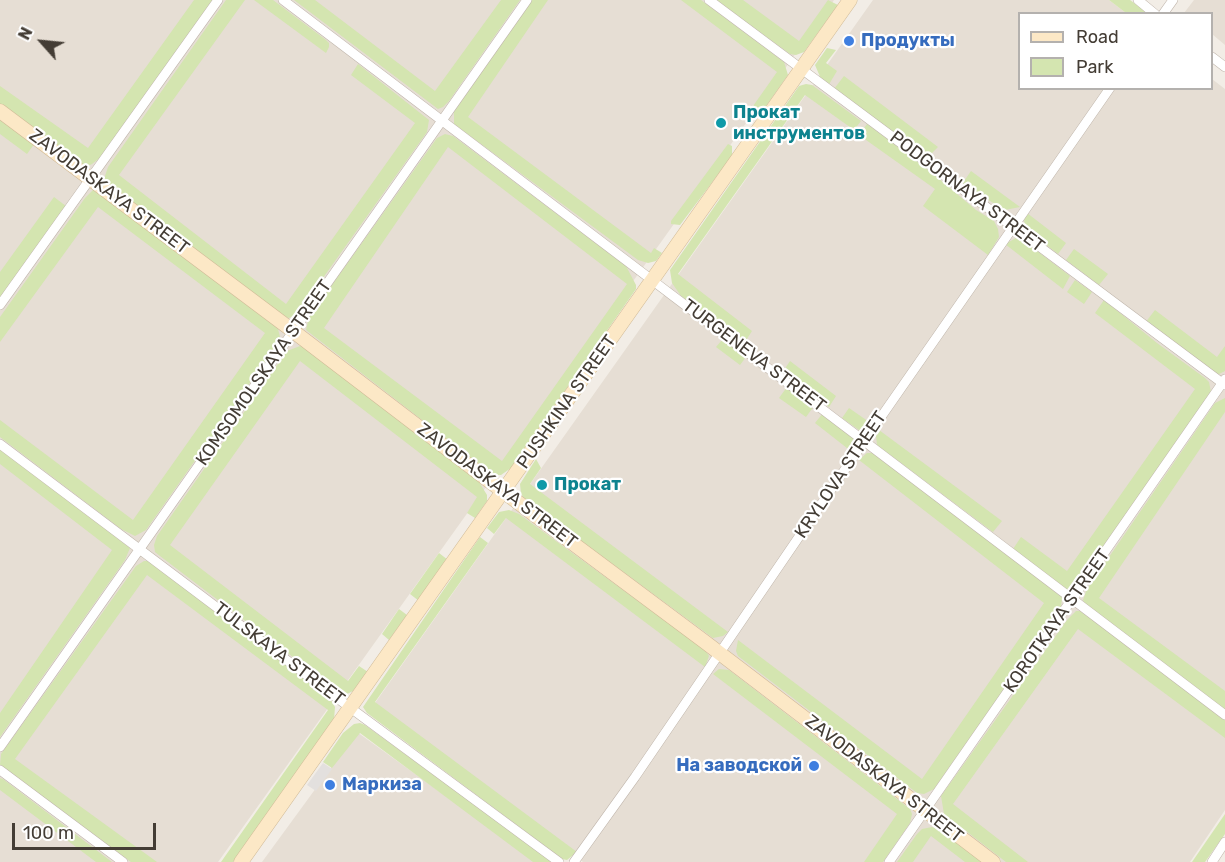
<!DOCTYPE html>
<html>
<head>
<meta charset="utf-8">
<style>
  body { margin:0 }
  #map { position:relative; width:1225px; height:862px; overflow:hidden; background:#f2ede6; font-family:Rubik,sans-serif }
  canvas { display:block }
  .legend { position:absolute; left:1018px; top:12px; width:195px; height:78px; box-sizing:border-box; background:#fff; border:2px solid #b4b1ae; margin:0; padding:8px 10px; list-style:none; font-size:18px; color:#443d35 }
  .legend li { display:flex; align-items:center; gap:12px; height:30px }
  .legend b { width:30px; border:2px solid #b4b1ae }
  .north { position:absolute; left:12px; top:12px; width:60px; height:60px; -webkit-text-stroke:4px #fff; paint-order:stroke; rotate:297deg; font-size:16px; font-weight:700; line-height:24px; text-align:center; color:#443d35 }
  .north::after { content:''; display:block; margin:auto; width:21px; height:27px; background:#443d35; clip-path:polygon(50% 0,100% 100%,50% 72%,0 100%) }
  .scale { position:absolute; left:12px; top:823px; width:144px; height:27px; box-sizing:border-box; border:3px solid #443d35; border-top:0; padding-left:8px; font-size:18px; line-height:21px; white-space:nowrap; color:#443d35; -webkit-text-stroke:4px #fff; paint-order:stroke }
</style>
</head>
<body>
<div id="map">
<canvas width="1225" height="862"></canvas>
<ul class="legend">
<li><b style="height:8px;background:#fce8c6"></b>Road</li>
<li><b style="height:16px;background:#d4e5b0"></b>Park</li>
</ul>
<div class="north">N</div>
<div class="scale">100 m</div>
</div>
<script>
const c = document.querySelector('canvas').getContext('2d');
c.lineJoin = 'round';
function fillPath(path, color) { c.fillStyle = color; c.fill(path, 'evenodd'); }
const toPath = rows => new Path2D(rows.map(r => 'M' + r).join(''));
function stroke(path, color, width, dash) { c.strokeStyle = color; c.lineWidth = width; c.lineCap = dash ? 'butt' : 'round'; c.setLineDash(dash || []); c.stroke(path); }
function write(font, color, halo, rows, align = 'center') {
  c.font = font + ' Rubik,sans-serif'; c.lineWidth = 4.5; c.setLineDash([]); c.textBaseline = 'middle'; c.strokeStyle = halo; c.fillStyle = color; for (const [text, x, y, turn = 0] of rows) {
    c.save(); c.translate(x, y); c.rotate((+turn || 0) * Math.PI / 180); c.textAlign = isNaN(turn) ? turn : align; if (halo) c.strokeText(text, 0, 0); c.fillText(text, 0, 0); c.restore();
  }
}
fillPath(toPath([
  [0,0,834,0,218,862,0,862],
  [873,0,1109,0,1126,13,1020,14,1020,88,1212,88,1212,79,1225,89,1225,810,1190,862,583,862,375,703],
  [1194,0,1225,0,1225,45,1212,34,1212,14,1184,13],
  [357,732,537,862,262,862]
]), '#e6ded4');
fillPath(toPath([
  [194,0,213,0,101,157,92,164,88,166,81,164,0,105,0,86,88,148],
  [226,0,245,0,119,175,286,304,415,123,351,75,358,64,429,120,427,132,298,313,289,318,280,315,106,183,104,179,108,167],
  [254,0,273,0,326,40,329,43,329,47,326,53],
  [294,0,315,0,435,91,501,0,520,0,449,101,443,107,438,109],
  [531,0,548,0,468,117,651,253,654,248,662,253,656,261,648,263,638,260,454,124,454,112],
  [681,0,701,0,784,62,788,75,759,116,753,118,746,116,777,72],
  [715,0,743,0,799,41,828,0,838,5,804,52,796,55,790,54],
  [1109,0,1130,0,1148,13,1126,13],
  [827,48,836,50,826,63,837,71,828,86,821,79,815,65],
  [844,76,938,147,928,157,924,157,834,89],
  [806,84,812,85,861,121,854,130,805,95,678,274,752,331,745,342,681,296,672,283,670,270,799,86],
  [0,116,35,143,27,154,0,134],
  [867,124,925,167,976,210,994,221,998,229,999,237,988,255,923,206,935,189,859,135],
  [445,134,453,136,626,266,636,285,636,289,511,468,501,475,493,475,306,330,309,317,437,138],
  [448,147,627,284,502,461,324,328],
  [728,144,732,146,732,156,680,225,671,224,671,221],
  [971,171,1020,207,1005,210,970,189,962,184],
  [93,190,97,190,272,322,278,329,280,337,278,343,146,530,135,536,121,529,0,437,0,420,133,520,265,333,98,207,0,342,0,317,85,198],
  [54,197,66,206,0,299,0,272],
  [1027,213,1066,243,1058,254,1027,230,1024,221],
  [1016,238,1020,238,1070,276,1063,289,1005,244],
  [1074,249,1108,274,1099,285,1066,260],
  [1075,280,1092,292,1084,304,1067,292],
  [1104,300,1157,343,1205,378,1209,382,1211,392,1076,589,1071,591,1065,589,1013,549,1021,537,1067,571,1195,389,1095,313],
  [1155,310,1217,357,1225,346,1225,371,1219,374,1214,374,1145,323],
  [722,340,746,357,740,365,716,347],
  [300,346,304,347,479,482,487,495,487,501,475,518,467,513,477,497,300,361,170,545,348,681,359,666,368,672,353,691,347,694,340,693,160,556,155,552,154,545,157,536,287,351],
  [790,361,836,396,829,407,782,373],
  [787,387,814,406,806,417,779,398],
  [1225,398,1225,412,1099,598,1225,691,1225,710,1085,604,1083,600,1087,589,1215,403],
  [849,408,872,424,867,429,859,430,842,418],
  [823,413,855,438,856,447,852,452,815,423],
  [879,430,1002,521,993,532,877,445,876,436],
  [0,447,130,548,125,560,0,737,0,713,112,550,0,464],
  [867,453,872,453,878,456,1060,595,1062,598,1061,607,1057,613,934,789,924,794,917,793,738,656,736,651,738,640,922,779,1044,603,859,460],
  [536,459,541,468,530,484,728,632,723,636,713,638,526,500,521,494,520,484],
  [509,510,519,514,705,650,709,656,705,667,506,518,494,534,487,528,499,512],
  [480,537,488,543,375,702,577,852,567,860,562,859,367,713,363,707],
  [439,553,448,560,419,601,410,594],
  [144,561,152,561,329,697,335,707,334,720,233,862,221,862,328,710,147,575,15,759,157,862,131,862,0,765,1,754,136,566],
  [399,609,407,615,389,640,382,634],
  [1076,611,1080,611,1101,626,1225,719,1225,738,1078,629,953,804,1028,862,1006,862,944,814,941,796,1067,620],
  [719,669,729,670,910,809,912,814,910,823,883,862,864,862,897,814,713,674],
  [360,723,365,725,554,862,533,862,360,733,332,768,323,762,343,733,354,724],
  [0,778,3,779,112,862,96,862,0,790],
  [1225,814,1225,834,1205,862,1192,862],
  [932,827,940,830,982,862,965,862,931,836,913,862,897,862,917,834,922,829]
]), '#d4e5b0');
fillPath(toPath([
  [323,763,332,769,316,791,307,785]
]), '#e3e0de');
const minor = toPath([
  [283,0,1225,715],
  [709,0,1225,385],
  [1138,0,1155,14],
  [1163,14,1173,0],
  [1212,57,1225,67],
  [0,305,218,0],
  [0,444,337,698,559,862],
  [0,747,527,0],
  [0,770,123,862],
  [574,862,635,777,865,440,1110,88],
  [889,862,1225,379],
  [1212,862,1225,842]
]);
const secondary = toPath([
  [0,111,293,331,488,480,705,642,993,862],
  [241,862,850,0]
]);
stroke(minor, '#c0b6ac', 10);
stroke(secondary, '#d0ba97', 15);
stroke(minor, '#fff', 9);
stroke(secondary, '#fce8c6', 14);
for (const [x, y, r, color] of [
  [849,41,6,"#3f7fe0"],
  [721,123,6,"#0f9aa8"],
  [542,485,6,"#0f9aa8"],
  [814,766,6,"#3f7fe0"],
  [330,785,6,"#3f7fe0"]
]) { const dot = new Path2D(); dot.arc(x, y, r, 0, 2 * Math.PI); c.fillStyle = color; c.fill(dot); stroke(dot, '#fff', 2); }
write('bold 18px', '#366cbe', '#fff', [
  ["Продукты",861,41],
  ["На заводской",802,766,"right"],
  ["Маркиза",342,785]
], 'left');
write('bold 18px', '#0d838f', '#fff', [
  ["Прокат",733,113],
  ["инструментов",733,134],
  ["Прокат",554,485]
], 'left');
write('18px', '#443d35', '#fff', [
  ["ZAVODASKAYA STREET",109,192,37],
  ["PODGORNAYA STREET",967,192,37],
  ["TURGENEVA STREET",754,356,37],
  ["KOMSOMOLSKAYA STREET",264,373,-55],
  ["PUSHKINA STREET",567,402,-55],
  ["KRYLOVA STREET",841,475,-56],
  ["ZAVODASKAYA STREET",497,486,37],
  ["KOROTKAYA STREET",1057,621,-55],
  ["TULSKAYA STREET",279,654,37],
  ["ZAVODASKAYA STREET",884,779,38]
]);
</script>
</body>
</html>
